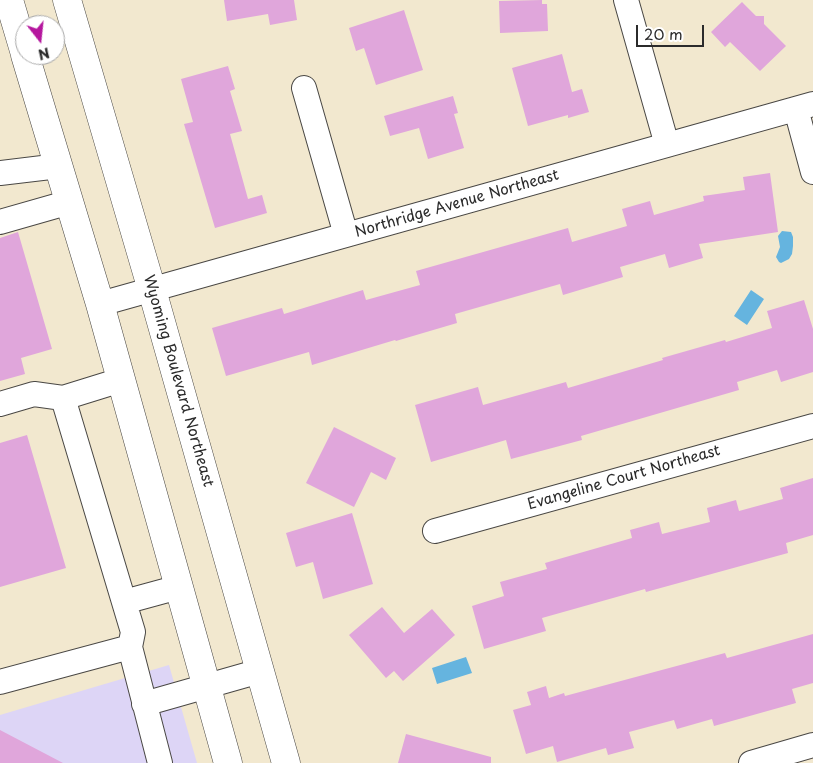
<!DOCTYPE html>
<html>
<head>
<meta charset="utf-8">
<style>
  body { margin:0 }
  #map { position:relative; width:813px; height:763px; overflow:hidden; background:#f2e8cf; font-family:"Playpen Sans",sans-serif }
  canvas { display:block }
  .north { position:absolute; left:15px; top:15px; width:50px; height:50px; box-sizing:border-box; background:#fff; border:1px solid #aaa; border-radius:50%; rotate:164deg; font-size:14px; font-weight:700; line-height:20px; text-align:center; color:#2b2b2b }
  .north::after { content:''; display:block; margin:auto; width:18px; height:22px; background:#b5179e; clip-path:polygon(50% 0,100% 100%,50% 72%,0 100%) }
  .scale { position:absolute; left:636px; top:25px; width:68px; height:22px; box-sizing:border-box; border:2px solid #2b2b2b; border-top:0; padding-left:6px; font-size:15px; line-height:18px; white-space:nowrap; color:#2b2b2b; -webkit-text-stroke:4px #fff; paint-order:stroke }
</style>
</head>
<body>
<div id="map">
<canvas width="813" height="763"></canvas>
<div class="north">N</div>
<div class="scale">20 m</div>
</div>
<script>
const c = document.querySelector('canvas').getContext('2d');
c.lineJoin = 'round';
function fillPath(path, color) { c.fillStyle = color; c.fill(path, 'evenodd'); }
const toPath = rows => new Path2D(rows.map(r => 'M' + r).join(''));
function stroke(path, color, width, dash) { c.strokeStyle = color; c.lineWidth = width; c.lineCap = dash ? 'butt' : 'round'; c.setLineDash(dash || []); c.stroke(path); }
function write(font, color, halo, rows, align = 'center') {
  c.font = font + ' "Playpen Sans",sans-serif'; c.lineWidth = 5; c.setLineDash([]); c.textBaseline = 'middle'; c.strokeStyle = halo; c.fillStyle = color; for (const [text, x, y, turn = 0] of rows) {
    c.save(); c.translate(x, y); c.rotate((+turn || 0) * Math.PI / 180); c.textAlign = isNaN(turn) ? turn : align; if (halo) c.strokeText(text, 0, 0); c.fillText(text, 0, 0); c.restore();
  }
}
fillPath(toPath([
  [169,665,197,763,0,763,0,715]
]), '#ddd5f6');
fillPath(toPath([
  [782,231,791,232,793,237,793,246,792,254,789,259,781,263,779,262,776,257,780,247,778,236],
  [751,290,764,299,747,325,734,316],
  [466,657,472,673,437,684,432,668]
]), '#65b4df');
fillPath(toPath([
  [224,0,294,0,297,20,270,25,268,14,227,21],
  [542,0,542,4,547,4,548,31,500,33,499,1],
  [742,2,756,16,764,16,764,24,786,46,760,71,730,42,725,47,711,32],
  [404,10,423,70,376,85,364,48,356,51,349,28],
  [562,54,572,92,582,89,589,112,568,118,568,115,528,126,512,68],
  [228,66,235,89,230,91,242,131,230,134,248,199,262,195,267,213,215,228,184,124,193,122,181,79],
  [453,96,458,113,454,114,464,148,428,159,419,128,390,136,384,116],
  [770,173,778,232,699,244,703,258,669,268,665,254,620,267,623,277,563,295,560,284,455,314,457,323,396,341,395,340,312,365,309,352,226,376,212,328,282,308,284,314,363,290,366,300,420,285,416,271,568,228,572,242,627,226,622,209,650,201,654,215,704,201,703,196,745,190,743,177],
  [18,232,52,349,21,358,25,374,0,381,0,238],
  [804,300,813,329,813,372,781,382,777,370,737,382,739,390,581,436,582,440,511,459,506,440,431,462,415,405,478,387,483,405,566,382,568,388,663,360,662,358,725,340,726,342,772,328,767,311],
  [334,427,396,458,386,480,371,472,354,507,306,483],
  [27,435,66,568,0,587,0,443],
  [813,478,813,535,786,543,788,553,646,592,645,589,542,618,546,631,484,649,472,606,504,596,500,582,547,569,545,563,632,538,630,530,659,522,662,534,710,522,707,508,736,500,739,511,783,499,780,488],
  [352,513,373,584,323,599,313,562,296,567,286,533],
  [382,607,404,633,432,609,455,635,403,681,394,671,386,678,349,635],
  [813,634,813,683,792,689,796,703,714,726,712,719,677,729,674,720,629,732,634,748,608,755,606,748,557,762,553,746,526,754,513,710,531,705,527,692,546,686,549,698,564,693,565,696,725,653,727,658],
  [0,730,63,763,0,763],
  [406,734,491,757,491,763,398,763]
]), '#e0a6db');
const minor = toPath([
  [626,0,667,145],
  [304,88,346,235],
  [796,109,813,172],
  [0,173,59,166],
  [0,222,70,202],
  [100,304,813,104],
  [63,398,124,602],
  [0,404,34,394,63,398,121,380],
  [435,531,813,426],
  [130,647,160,763],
  [0,682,130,647,133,632,124,602,179,587],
  [144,704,260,671],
  [751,763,813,745]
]);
const major = toPath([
  [9,0,25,54],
  [67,0,152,290,286,763],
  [25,55,100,304,228,763]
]);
stroke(minor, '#494744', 26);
stroke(major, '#494744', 29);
stroke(minor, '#fff', 24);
stroke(major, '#fff', 28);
write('15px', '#2b2b2b', '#fff', [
  ["Northridge Avenue Northeast",457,204,-16],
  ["Wyoming Boulevard Northeast",178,381,74],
  ["Evangeline Court Northeast",624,478,-16]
]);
</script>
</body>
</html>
